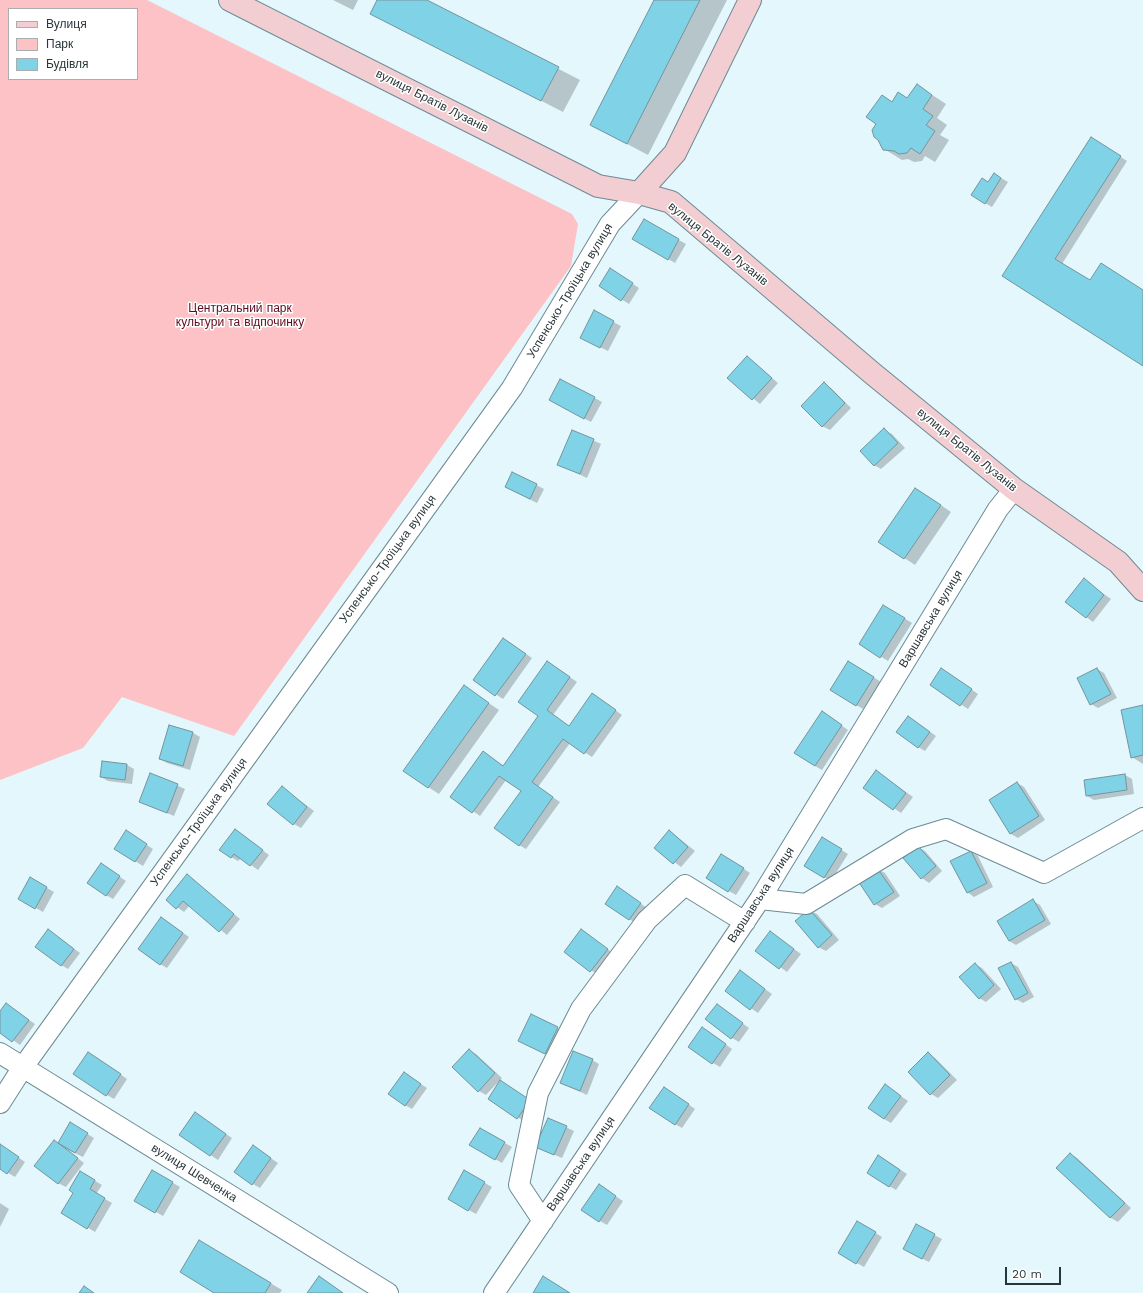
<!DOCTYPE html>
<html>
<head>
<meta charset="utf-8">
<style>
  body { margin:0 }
  #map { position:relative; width:1143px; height:1293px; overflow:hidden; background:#e3f7fd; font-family:"Work Sans",sans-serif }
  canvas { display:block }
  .legend { position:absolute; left:8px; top:8px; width:130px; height:72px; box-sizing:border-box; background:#fff; border:1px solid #a9afb0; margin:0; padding:5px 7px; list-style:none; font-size:12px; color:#293639 }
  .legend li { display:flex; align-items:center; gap:8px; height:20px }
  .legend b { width:20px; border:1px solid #a9afb0 }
  .scale { position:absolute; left:1005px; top:1267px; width:56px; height:18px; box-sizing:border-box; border:2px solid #293639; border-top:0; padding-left:5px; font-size:12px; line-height:14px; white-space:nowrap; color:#293639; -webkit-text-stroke:3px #fff; paint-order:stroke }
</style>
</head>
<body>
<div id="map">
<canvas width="1143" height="1293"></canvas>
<ul class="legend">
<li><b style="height:5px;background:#f2cdd2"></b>Вулиця</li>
<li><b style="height:11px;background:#fdc2c5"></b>Парк</li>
<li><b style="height:11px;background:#80d2e7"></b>Будівля</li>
</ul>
<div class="scale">20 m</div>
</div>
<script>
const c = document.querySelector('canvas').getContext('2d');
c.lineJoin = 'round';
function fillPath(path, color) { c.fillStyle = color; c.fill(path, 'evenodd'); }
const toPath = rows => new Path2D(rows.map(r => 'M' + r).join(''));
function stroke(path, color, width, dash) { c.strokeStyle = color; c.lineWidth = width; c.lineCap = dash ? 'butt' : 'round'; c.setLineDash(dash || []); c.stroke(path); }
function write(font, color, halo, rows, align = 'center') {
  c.font = font + ' "Work Sans",sans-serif'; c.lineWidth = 3; c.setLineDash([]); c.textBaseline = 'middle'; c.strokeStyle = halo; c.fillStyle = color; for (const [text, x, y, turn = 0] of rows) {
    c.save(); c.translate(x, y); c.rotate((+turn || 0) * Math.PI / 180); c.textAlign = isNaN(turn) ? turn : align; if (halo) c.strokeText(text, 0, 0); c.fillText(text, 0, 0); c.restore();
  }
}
fillPath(toPath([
  [0,0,147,0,572,214,578,224,571,266,234,736,122,697,83,748,0,780],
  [9,9,137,9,137,79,9,79]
]), '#fdc2c5');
fillPath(toPath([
  [333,0,358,0,353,10],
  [379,0,425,0,580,80,563,112,372,14],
  [655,0,727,0,648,155,591,125],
  [917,85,946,104,937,118,947,125,940,135,949,140,935,162,925,156,922,161,914,162,908,159,902,160,881,147,879,140,877,124,882,96,893,102,899,93,908,99],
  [1098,142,1127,161,1062,264,1090,282,1143,291,1143,364,1004,276],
  [994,174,1008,182,992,207,985,203,988,183],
  [644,221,686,244,675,263,634,239],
  [618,274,639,288,629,304,600,286],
  [594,312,621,326,608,351,588,341],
  [747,357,778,383,760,404,729,378],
  [561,380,602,402,591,422,557,404],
  [824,384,831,388,851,408,830,430,822,426],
  [884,430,892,434,905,448,881,469,874,465],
  [573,431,601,444,587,478,559,465],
  [513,473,544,489,537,503,513,491],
  [926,495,951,512,915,565,880,542],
  [1084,580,1111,599,1093,622,1066,602],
  [891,610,912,623,888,661,860,644],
  [504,639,532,658,503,699,474,680],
  [856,666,881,682,863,709,856,705],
  [555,667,577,682,553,715,569,727,600,699,622,715,592,757,570,743,538,787,560,802,526,849,519,845,522,791,506,780,480,816,452,797,490,757,504,766,540,716],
  [1097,669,1104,673,1117,698,1098,708,1091,704],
  [949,674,978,694,968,709,931,685],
  [465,687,499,710,439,794,428,787],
  [1143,706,1143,764,1132,757],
  [829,717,848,730,822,770,815,766],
  [909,717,936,736,925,751,918,747],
  [170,726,193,733,200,737,190,770,167,763,160,759],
  [127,765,134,769,132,784,108,781,101,777],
  [151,774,185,789,174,816,148,805],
  [1125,775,1132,779,1134,794,1094,800,1087,796],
  [883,776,913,797,901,813,864,788],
  [1017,783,1024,787,1045,820,1018,838,1011,834,990,801],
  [282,787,314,811,301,828,294,824],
  [235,830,269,855,258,870,241,858,238,861,231,857],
  [670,831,695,851,681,867,656,848],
  [133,836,153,849,143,866,116,849],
  [822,838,848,854,831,881,805,866],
  [918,847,925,851,942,871,929,883,922,878,905,858],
  [971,852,978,856,993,887,974,897,967,892],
  [729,859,750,873,736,895,729,891],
  [108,869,126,881,113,899,106,895],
  [877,869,885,873,900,896,882,908,875,904,860,881],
  [187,876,240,919,227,935,190,905,184,912,167,900],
  [31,879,54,892,43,912,20,899],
  [624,892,647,908,637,924,606,904],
  [1033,901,1040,905,1051,924,1016,945,1009,941],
  [809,910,817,914,839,940,826,951,818,947],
  [162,918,189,937,167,968,160,964],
  [582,930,614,954,598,975,565,952],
  [770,932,801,954,787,972,757,950],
  [55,935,80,953,68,969,61,965],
  [1011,963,1018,967,1034,997,1023,1003,1016,999],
  [975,964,982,968,1001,989,986,1002,979,998],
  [741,972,772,994,758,1013,726,991],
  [6,1004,35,1024,20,1045,0,1031,0,1012],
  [717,1005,749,1028,739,1042,732,1038],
  [532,1015,565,1032,553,1057,527,1045],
  [703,1028,732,1049,720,1067,713,1063],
  [469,1050,476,1054,502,1078,486,1095,479,1091],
  [928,1054,935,1058,957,1080,938,1098,931,1094],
  [96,1057,127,1079,114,1099,107,1095],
  [592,1060,599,1064,587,1095,561,1083],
  [404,1073,427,1088,412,1109,405,1105],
  [886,1086,908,1101,891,1123,884,1119],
  [671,1092,695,1109,682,1128,675,1124],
  [489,1099,536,1104,525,1122],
  [202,1118,232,1138,218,1160,181,1135],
  [549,1119,574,1131,562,1158,543,1150],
  [71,1124,94,1138,83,1157,66,1149,84,1163,66,1187,58,1183,58,1144],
  [480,1129,512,1147,502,1163,471,1145],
  [0,1145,25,1162,15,1177,0,1168],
  [260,1151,278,1163,260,1188,253,1184],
  [1070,1154,1077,1158,1131,1208,1118,1222,1111,1218,1057,1168],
  [886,1160,907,1174,896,1190,889,1186],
  [152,1171,180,1187,163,1216,135,1200],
  [80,1172,102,1185,96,1194,112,1203,95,1232,63,1213,75,1192],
  [465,1172,492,1187,476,1214,449,1199],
  [606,1190,623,1201,607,1225,600,1221],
  [0,1203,9,1209,0,1227],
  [858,1222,882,1237,864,1267,839,1253],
  [934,1235,942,1239,929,1262,911,1253],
  [200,1241,282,1290,280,1293,216,1293]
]), '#0003');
const building = toPath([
  [377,0,427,0,559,67,541,101,370,14,377,0],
  [654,0,700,0,627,144,590,125,654,0],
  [917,84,932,95,923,109,933,116,926,125,935,131,920,154,911,148,907,153,899,154,894,151,883,150,878,140,874,137,872,130,876,124,866,117,882,95,892,102,898,92,907,98,917,84],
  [1091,137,1121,156,1055,259,1090,280,1101,263,1143,290,1143,366,1002,276,1091,137],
  [994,173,1001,178,985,204,971,195,982,178,988,182,994,173],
  [644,219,679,239,668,260,632,239,644,219],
  [610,268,633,283,621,301,599,286,610,268],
  [594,310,614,321,600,348,580,338,594,310],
  [747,356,772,378,752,400,727,378,747,356],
  [560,379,595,397,584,419,549,400,560,379],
  [824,382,845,403,822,427,801,406,824,382],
  [884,428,898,443,874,466,860,451,884,428],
  [572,430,594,439,580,474,557,465,572,430],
  [512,472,537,484,530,499,505,487,512,472],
  [915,488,941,505,904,559,878,542,915,488],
  [1084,578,1104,595,1086,618,1065,602,1084,578],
  [883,605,905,618,880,658,859,644,883,605],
  [503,638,526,654,495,696,473,680,503,638],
  [547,661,570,677,547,710,569,726,592,693,616,710,584,754,563,739,532,782,553,797,519,846,494,828,521,791,499,776,472,813,450,797,483,751,503,766,538,716,518,702,547,661],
  [848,661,874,677,856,706,830,690,848,661],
  [941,668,972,689,960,706,930,685,941,668],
  [1097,668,1111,694,1090,705,1077,678,1097,668],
  [464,685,489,703,428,788,403,771,464,685],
  [1143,705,1143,755,1131,758,1121,710,1143,705],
  [822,711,842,725,815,766,794,753,822,711],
  [908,716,930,732,918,748,896,732,908,716],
  [169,725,193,732,183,766,159,759,169,725],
  [102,761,127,764,125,780,100,777,102,761],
  [876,770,906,793,893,810,863,788,876,770],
  [150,773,178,784,167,813,139,802,150,773],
  [1125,774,1127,790,1086,796,1084,780,1125,774],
  [1017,782,1039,816,1010,834,989,800,1017,782],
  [282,786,307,807,293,825,267,804,282,786],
  [235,829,263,850,250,866,234,854,231,858,219,850,235,829],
  [126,830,147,844,135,862,114,849,126,830],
  [669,830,688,847,673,864,654,848,669,830],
  [822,837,842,849,824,878,804,866,822,837],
  [918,846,936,866,921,879,903,858,918,846],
  [971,851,987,883,967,893,950,861,971,851],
  [721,854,744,868,728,892,706,878,721,854],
  [101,863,120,876,106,896,87,883,101,863],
  [877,868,894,892,874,905,858,881,877,868],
  [187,874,234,914,219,932,183,901,176,909,166,900,187,874],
  [30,877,47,887,35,909,18,899,30,877],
  [617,886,641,903,629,920,605,904,617,886],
  [1033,899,1045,920,1009,941,997,921,1033,899],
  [809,909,832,935,818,948,795,921,809,909],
  [161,917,183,933,160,965,138,949,161,917],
  [48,929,74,949,61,966,35,947,48,929],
  [581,929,608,949,590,972,564,952,581,929],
  [770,931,794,949,779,969,755,951,770,931],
  [1011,962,1028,993,1015,1000,998,968,1011,962],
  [975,963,994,985,979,999,959,977,975,963],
  [740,970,765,989,750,1010,725,991,740,970],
  [6,1003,29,1020,12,1042,0,1033,0,1011,6,1003],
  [717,1004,743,1023,731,1039,705,1019,717,1004],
  [531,1014,558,1027,545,1054,518,1041,531,1014],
  [702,1027,726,1044,712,1064,688,1047,702,1027],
  [469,1049,495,1073,478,1092,452,1067,469,1049],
  [573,1051,593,1059,580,1091,560,1083,573,1051],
  [88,1052,121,1074,106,1096,73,1074,88,1052],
  [928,1052,950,1075,930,1095,908,1072,928,1052],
  [404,1072,421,1084,405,1106,388,1094,404,1072],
  [500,1080,530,1100,517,1119,488,1099,500,1080],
  [885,1084,901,1096,884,1119,868,1108,885,1084],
  [664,1087,689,1104,675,1125,649,1108,664,1087],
  [195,1112,226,1134,210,1156,179,1135,195,1112],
  [548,1118,567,1126,554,1155,535,1147,548,1118],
  [70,1122,88,1133,75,1153,58,1143,70,1122],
  [480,1128,505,1142,495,1160,469,1145,480,1128],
  [54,1140,78,1158,58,1184,34,1166,54,1140],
  [0,1144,19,1157,7,1174,0,1169,0,1144],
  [253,1145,271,1158,252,1185,234,1172,253,1145],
  [1070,1153,1125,1203,1110,1218,1056,1168,1070,1153],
  [878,1155,900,1170,889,1187,867,1173,878,1155],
  [152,1170,173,1182,155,1213,134,1201,152,1170],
  [464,1170,485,1182,468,1211,448,1199,464,1170],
  [80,1171,95,1180,90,1189,105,1198,87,1229,61,1213,73,1193,69,1190,80,1171],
  [599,1184,616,1196,599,1222,581,1210,599,1184],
  [857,1221,876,1232,856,1264,838,1253,857,1221],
  [916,1224,935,1234,922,1259,903,1249,916,1224],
  [199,1240,271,1283,265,1293,214,1293,180,1272,199,1240],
  [319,1276,343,1293,307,1293,319,1276],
  [543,1276,570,1293,533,1293,543,1276],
  [84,1286,94,1293,79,1293,84,1286]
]);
fillPath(building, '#80d2e7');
stroke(building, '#74949c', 1);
const minor = toPath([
  [760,899,806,904,913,839,946,829,1044,873,1143,818],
  [0,1053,388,1293],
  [0,1103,23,1067,512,388,610,224,639,193],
  [543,1221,519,1185,538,1093,581,1009,647,920,685,885,745,922],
  [494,1293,760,899,998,509,1014,489]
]);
const secondary = toPath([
  [230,0,598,186,639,193,671,202,872,373,1014,489,1118,562,1143,590],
  [639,193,675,153,750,0]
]);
stroke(minor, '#6c8b93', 22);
stroke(secondary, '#6c8b93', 24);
stroke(minor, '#fff', 20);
stroke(secondary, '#f2cdd2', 22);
write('12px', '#293639', '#fff', [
  ["вулиця Братів Лузанів",432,101,27],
  ["вулиця Братів Лузанів",718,244,39],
  ["Успенсько-Троїцька вулиця",570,291,-59],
  ["вулиця Братів Лузанів",967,450,39],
  ["Успенсько-Троїцька вулиця",388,559,-54],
  ["Варшавська вулиця",931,619,-59],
  ["Успенсько-Троїцька вулиця",199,822,-54],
  ["Варшавська вулиця",761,895,-57],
  ["Варшавська вулиця",581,1164,-56],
  ["вулиця Шевченка",194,1173,32]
]);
write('12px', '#5f0b1f', '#fff', [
  ["Центральний парк",240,308],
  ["культури та відпочинку",240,322]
]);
</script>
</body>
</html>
